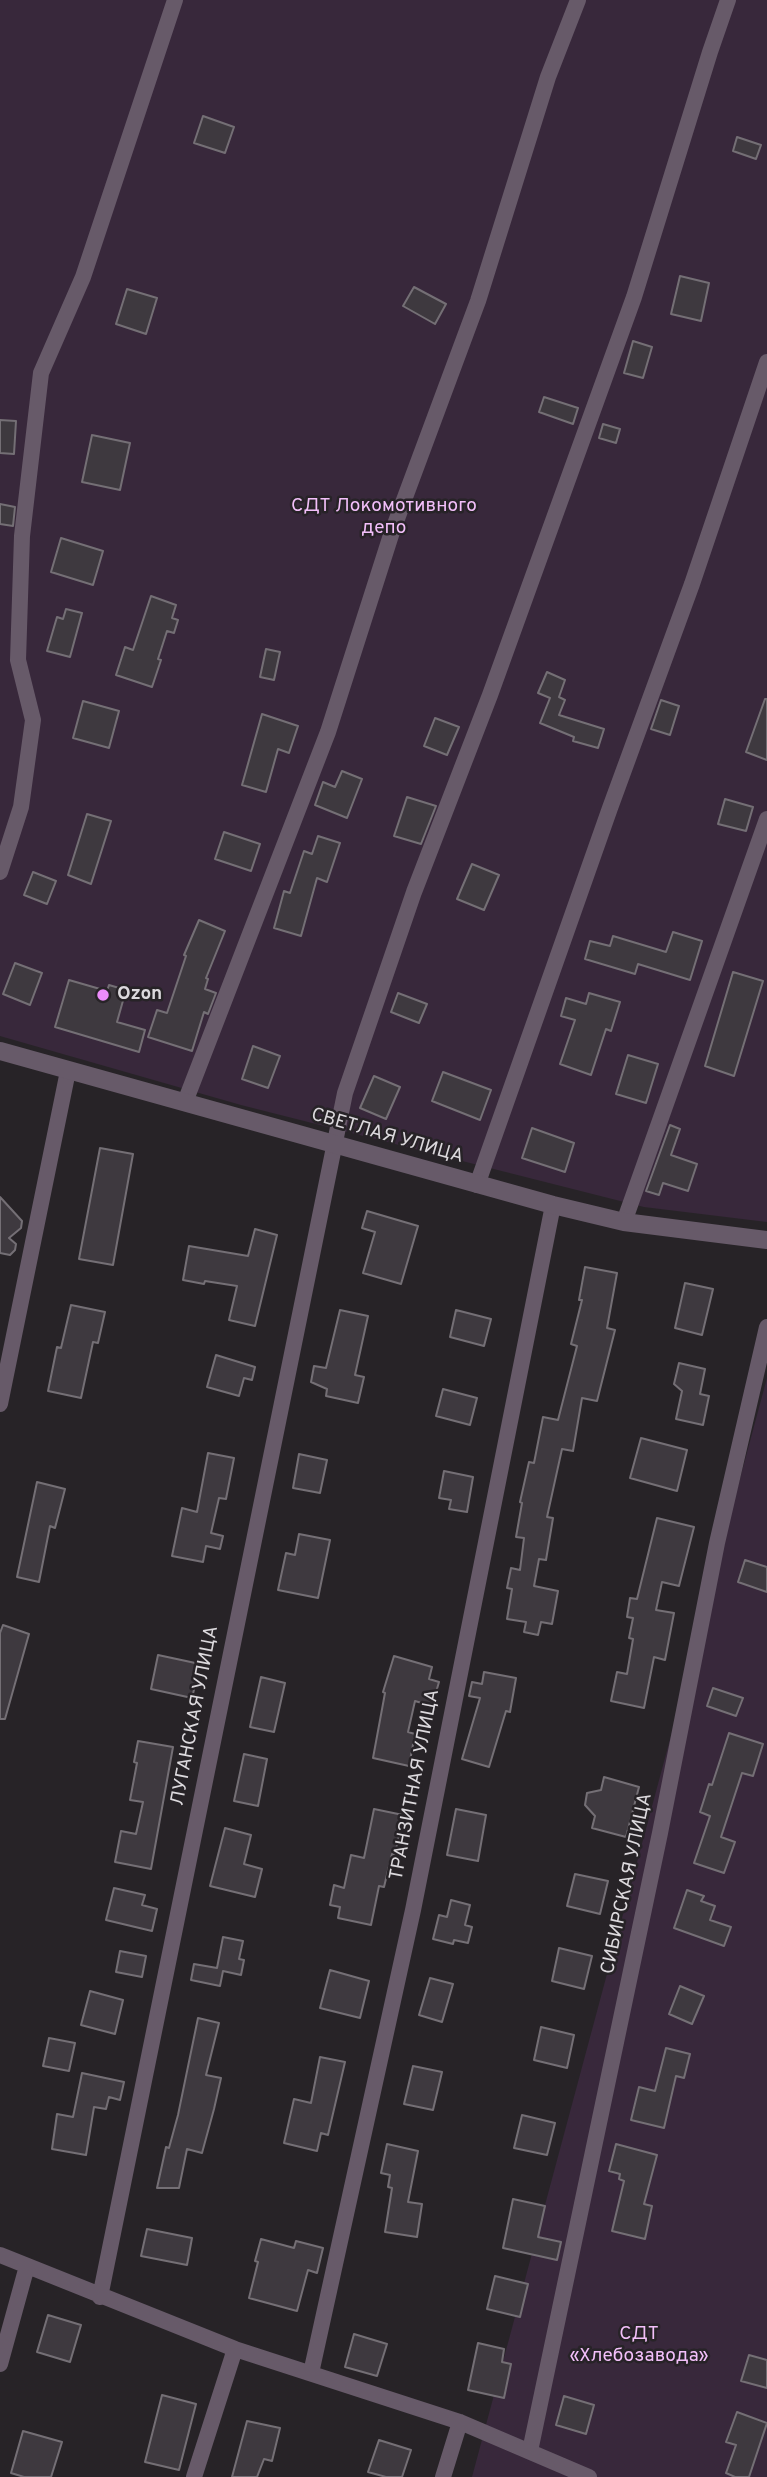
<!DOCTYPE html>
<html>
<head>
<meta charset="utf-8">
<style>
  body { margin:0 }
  canvas { display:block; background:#272327 }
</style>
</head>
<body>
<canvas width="767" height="2477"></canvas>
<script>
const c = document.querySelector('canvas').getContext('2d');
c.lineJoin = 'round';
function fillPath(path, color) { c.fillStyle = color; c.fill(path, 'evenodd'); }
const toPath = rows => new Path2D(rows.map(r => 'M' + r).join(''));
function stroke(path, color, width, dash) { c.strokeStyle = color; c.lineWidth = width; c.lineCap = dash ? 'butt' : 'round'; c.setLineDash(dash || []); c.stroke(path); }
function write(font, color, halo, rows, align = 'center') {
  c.font = font + ' Overpass,sans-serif'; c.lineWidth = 5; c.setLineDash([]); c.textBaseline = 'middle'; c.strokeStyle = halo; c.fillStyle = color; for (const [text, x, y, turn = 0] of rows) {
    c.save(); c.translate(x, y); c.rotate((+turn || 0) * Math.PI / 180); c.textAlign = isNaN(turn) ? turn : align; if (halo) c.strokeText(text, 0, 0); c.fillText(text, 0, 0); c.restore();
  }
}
fillPath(toPath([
  [0,0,767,0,767,1222,644,1207,241,1105,0,1036],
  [767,1378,767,2477,472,2477]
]), '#38283b');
const building = toPath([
  [203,116,234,127,225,153,194,143,203,116],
  [737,137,761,145,756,159,733,151,737,137],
  [680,276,709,283,701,321,671,314,680,276],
  [414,287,446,304,435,324,403,306,414,287],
  [127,289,157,298,146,334,116,324,127,289],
  [633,341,652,347,643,378,624,373,633,341],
  [544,397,578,408,573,424,539,412,544,397],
  [0,420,16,421,14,454,0,453,0,420],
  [603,424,620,429,616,443,599,438,603,424],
  [92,435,130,443,120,490,82,482,92,435],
  [0,504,15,507,13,526,0,524,0,504],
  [61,538,103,551,93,585,51,572,61,538],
  [151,596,176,605,172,618,178,620,174,633,167,631,158,659,161,660,152,687,116,675,125,647,133,650,151,596],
  [66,609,82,613,70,657,47,651,57,617,63,619,66,609],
  [266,649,280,652,274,680,260,677,266,649],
  [547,672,565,680,559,697,565,700,559,715,604,729,598,748,573,741,574,737,540,723,550,698,538,693,547,672],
  [765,699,767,699,767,760,746,752,765,699],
  [661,700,679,706,670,735,651,729,661,700],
  [83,701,119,711,109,748,73,738,83,701],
  [262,714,298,726,289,753,278,749,266,792,242,785,262,714],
  [435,718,459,727,447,755,424,746,435,718],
  [342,771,362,779,347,818,315,805,323,782,335,787,342,771],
  [407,797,436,806,421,844,394,836,407,797],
  [725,799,753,807,746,831,718,824,725,799],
  [87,814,111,821,91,884,68,875,87,814],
  [224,832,260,844,251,871,215,859,224,832],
  [318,836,340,843,327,882,317,878,301,936,274,928,284,891,290,893,304,851,312,854,318,836],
  [472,864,499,875,484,910,457,899,472,864],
  [33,872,56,881,47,904,24,895,33,872],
  [199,920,225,931,206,978,208,979,205,989,216,993,208,1014,204,1012,192,1051,148,1037,157,1010,167,1013,186,956,184,955,199,920],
  [673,932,702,941,690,980,638,964,635,974,585,959,590,941,610,946,613,936,666,952,673,932],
  [15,963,42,973,30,1005,3,994,15,963],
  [733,972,763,981,734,1076,705,1066,733,972],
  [69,980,107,991,109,985,126,990,117,1022,145,1030,139,1052,55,1027,69,980],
  [398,993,427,1004,419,1023,391,1012,398,993],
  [589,993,620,1002,611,1031,606,1029,591,1075,560,1064,575,1020,561,1016,566,998,586,1004,589,993],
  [253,1046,280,1056,268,1088,242,1079,253,1046],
  [628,1055,658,1064,646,1103,616,1094,628,1055],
  [443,1072,491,1090,480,1120,432,1101,443,1072],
  [374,1076,400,1087,386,1119,360,1108,374,1076],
  [670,1125,680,1129,671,1155,697,1164,688,1191,663,1183,659,1195,646,1191,670,1125],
  [532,1128,574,1143,565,1172,522,1158,532,1128],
  [100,1148,133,1154,113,1265,79,1259,100,1148],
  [0,1197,22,1221,21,1228,9,1238,16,1244,15,1250,10,1255,0,1253,0,1197],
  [367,1211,418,1226,401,1284,363,1273,375,1232,362,1228,367,1211],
  [255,1229,277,1235,255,1326,229,1320,237,1286,205,1281,204,1284,183,1280,189,1246,248,1256,255,1229],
  [585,1267,617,1273,607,1328,615,1330,597,1401,582,1398,573,1451,562,1449,547,1517,553,1518,546,1560,539,1559,534,1586,558,1591,552,1624,541,1622,538,1635,524,1632,526,1622,507,1619,512,1589,507,1588,511,1568,520,1570,524,1538,516,1537,522,1503,520,1502,529,1462,534,1463,543,1417,558,1420,577,1346,571,1344,582,1300,579,1300,585,1267],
  [685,1283,713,1289,702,1335,675,1328,685,1283],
  [71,1305,105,1312,98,1343,93,1342,81,1398,48,1391,57,1347,61,1348,71,1305],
  [340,1310,368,1316,355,1375,364,1377,358,1403,326,1396,327,1389,311,1382,314,1366,326,1368,340,1310],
  [456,1310,491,1319,484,1346,450,1337,456,1310],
  [216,1355,255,1367,252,1380,244,1378,239,1396,207,1387,216,1355],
  [679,1363,705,1369,700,1394,709,1396,703,1425,676,1419,682,1391,674,1384,679,1363],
  [443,1389,477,1398,470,1425,436,1416,443,1389],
  [641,1438,687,1450,677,1491,630,1478,641,1438],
  [208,1453,234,1458,226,1499,219,1498,211,1533,223,1536,220,1549,206,1546,203,1562,172,1556,182,1508,197,1512,208,1453],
  [299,1454,327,1460,320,1493,293,1488,299,1454],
  [444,1471,473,1477,467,1512,449,1509,451,1500,439,1498,444,1471],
  [37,1482,65,1489,55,1528,50,1526,39,1582,17,1577,37,1482],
  [657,1518,694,1527,679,1586,662,1582,656,1610,674,1613,665,1660,654,1657,644,1708,611,1701,617,1672,627,1674,633,1639,629,1638,633,1618,627,1617,630,1598,637,1599,657,1518],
  [299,1534,330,1540,318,1598,278,1590,286,1553,295,1555,299,1534],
  [745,1560,767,1567,767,1592,738,1582,745,1560],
  [3,1625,29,1634,5,1719,0,1719,0,1633,3,1625],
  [158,1655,200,1664,192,1698,151,1689,158,1655],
  [394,1656,432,1667,429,1679,439,1682,432,1706,415,1701,408,1732,415,1734,409,1766,373,1758,385,1693,383,1692,394,1656],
  [484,1672,516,1678,510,1712,506,1711,489,1767,462,1759,480,1698,469,1696,472,1682,482,1684,484,1672],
  [261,1677,285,1683,274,1732,250,1727,261,1677],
  [713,1688,743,1698,736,1716,707,1706,713,1688],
  [729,1733,763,1744,753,1776,742,1773,721,1837,735,1842,724,1873,694,1863,710,1816,700,1812,709,1784,712,1785,729,1733],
  [138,1741,173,1747,151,1869,115,1862,121,1831,136,1834,143,1802,130,1800,137,1763,134,1762,138,1741],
  [244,1754,267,1759,258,1806,234,1801,244,1754],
  [604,1777,639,1787,626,1837,592,1828,595,1816,585,1805,587,1793,601,1790,604,1777],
  [374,1809,403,1815,395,1855,392,1854,384,1887,379,1886,371,1925,338,1918,340,1907,330,1905,334,1885,344,1888,351,1855,364,1858,374,1809],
  [456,1809,486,1815,478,1861,447,1855,456,1809],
  [225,1828,251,1835,244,1864,262,1869,255,1897,210,1886,225,1828],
  [575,1874,608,1881,600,1914,567,1906,575,1874],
  [114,1888,145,1895,142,1905,157,1909,152,1931,106,1920,114,1888],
  [687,1890,704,1896,701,1901,715,1906,710,1920,731,1927,724,1946,674,1928,687,1890],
  [451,1900,470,1905,465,1925,472,1927,468,1943,454,1940,453,1944,433,1939,439,1915,447,1917,451,1900],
  [223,1937,243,1941,239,1959,244,1960,241,1975,223,1971,220,1986,191,1980,194,1964,217,1968,223,1937],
  [559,1948,592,1956,584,1989,552,1981,559,1948],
  [120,1951,146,1956,142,1977,116,1972,120,1951],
  [330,1970,369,1981,360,2018,320,2008,330,1970],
  [430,1978,453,1984,442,2022,419,2015,430,1978],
  [680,1986,704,1996,692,2024,669,2014,680,1986],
  [90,1991,123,2000,115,2034,81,2025,90,1991],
  [198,2018,219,2023,206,2075,221,2078,214,2109,202,2153,187,2149,179,2188,157,2188,166,2147,169,2148,178,2115,198,2018],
  [541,2027,574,2035,567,2068,534,2060,541,2027],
  [49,2038,75,2043,69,2071,43,2066,49,2038],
  [666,2048,690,2054,684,2078,676,2076,664,2128,631,2120,639,2087,655,2091,666,2048],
  [320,2057,345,2062,328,2135,321,2133,317,2151,284,2143,294,2099,311,2103,320,2057],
  [413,2066,442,2072,433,2110,404,2104,413,2066],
  [82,2073,124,2082,120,2100,109,2097,106,2109,94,2107,86,2155,52,2149,57,2114,73,2117,82,2073],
  [522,2115,555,2123,547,2155,514,2148,522,2115],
  [387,2144,418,2151,408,2202,422,2204,417,2237,385,2232,392,2188,388,2187,390,2175,381,2173,387,2144],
  [616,2144,657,2155,644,2204,652,2206,645,2239,612,2231,624,2181,619,2179,620,2174,609,2171,616,2144],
  [513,2199,545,2206,538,2237,561,2242,557,2260,503,2248,513,2199],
  [147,2229,192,2238,187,2265,141,2256,147,2229],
  [261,2239,294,2248,296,2241,323,2248,317,2273,308,2270,297,2311,249,2298,258,2262,255,2261,261,2239],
  [495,2276,528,2284,520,2317,487,2309,495,2276],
  [48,2315,81,2325,70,2362,37,2352,48,2315],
  [354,2334,387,2344,377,2376,345,2367,354,2334],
  [478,2343,504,2349,502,2362,511,2364,504,2398,468,2390,478,2343],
  [749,2355,767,2360,767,2388,741,2381,749,2355],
  [162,2395,196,2404,179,2470,145,2462,162,2395],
  [564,2396,594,2405,586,2434,556,2425,564,2396],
  [737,2412,767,2423,749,2477,735,2477,726,2473,736,2445,726,2442,737,2412],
  [247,2421,280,2428,272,2461,264,2459,257,2477,232,2477,247,2421],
  [23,2431,62,2442,51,2477,24,2477,11,2473,23,2431],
  [379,2440,411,2450,402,2477,386,2477,368,2472,379,2440]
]);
fillPath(building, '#3e393f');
stroke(building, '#746f75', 2);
stroke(toPath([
  [0,872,21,807,33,720,18,660,22,536,41,373,83,277,175,0],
  [185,1102,328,732,391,535,478,301,548,77,578,0],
  [477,1185,610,808,692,584,767,362],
  [624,1222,767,819],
  [0,1404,68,1071],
  [0,2255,235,2349,460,2422,589,2477],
  [100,2297,345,1093,414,892,490,695,634,297,710,52,728,0],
  [0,2364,27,2266],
  [311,2373,413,1910,553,1205],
  [530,2451,660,1833,717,1543,767,1327],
  [194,2477,235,2349],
  [443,2477,460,2422]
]), '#675a69', 16);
stroke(toPath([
  [0,1051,553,1205,624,1222,767,1240]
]), '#675a69', 18);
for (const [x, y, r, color] of [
  [103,995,7,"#ec8cfa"]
]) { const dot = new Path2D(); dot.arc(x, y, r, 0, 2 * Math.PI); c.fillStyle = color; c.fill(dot); stroke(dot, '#272327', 2.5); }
write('19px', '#f2bff9', '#272327', [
  ["СДТ Локомотивного",384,507],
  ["депо",384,529],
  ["СДТ",639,2335],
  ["«Хлебозавода»",639,2357]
]);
write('bold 19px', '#dcd9dd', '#272327', [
  ["Ozon",117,995]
], 'left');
write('19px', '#dcd9dd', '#272327', [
  ["СВЕТЛАЯ УЛИЦА",387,1137,16],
  ["ЛУГАНСКАЯ УЛИЦА",196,1716,-79],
  ["ТРАНЗИТНАЯ УЛИЦА",416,1785,-79],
  ["СИБИРСКАЯ УЛИЦА",628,1884,-78]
]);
</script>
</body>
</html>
